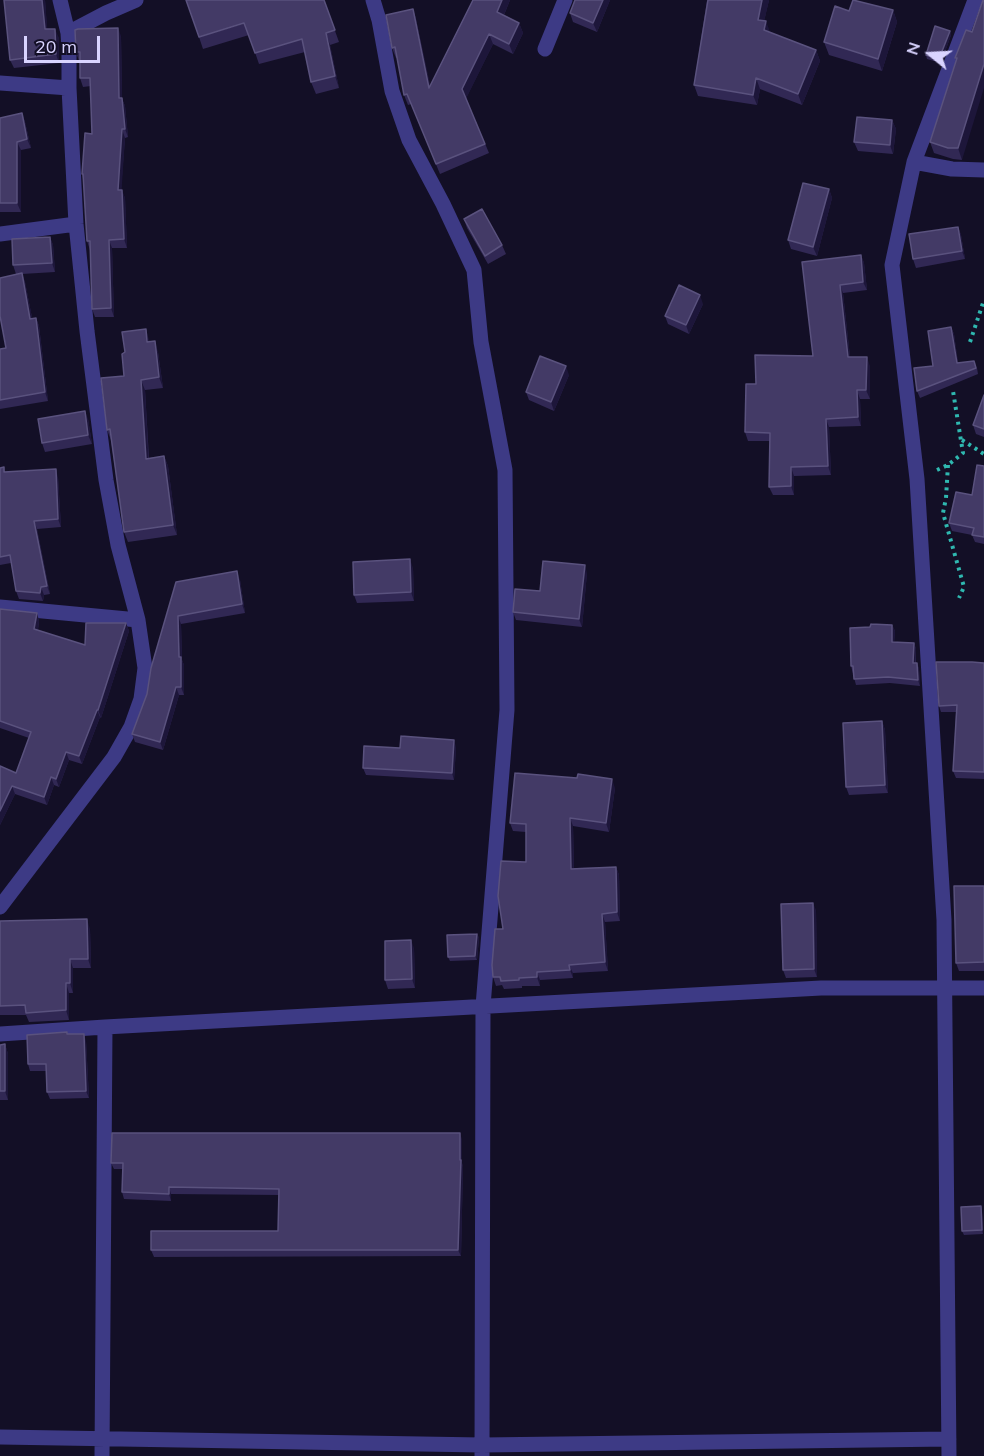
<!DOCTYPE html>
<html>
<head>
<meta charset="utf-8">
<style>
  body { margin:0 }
  #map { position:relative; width:984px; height:1456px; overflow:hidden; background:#130f26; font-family:Mulish,sans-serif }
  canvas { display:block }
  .north { position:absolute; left:900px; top:24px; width:60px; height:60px; -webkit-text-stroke:4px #130f26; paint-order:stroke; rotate:288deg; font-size:16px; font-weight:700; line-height:24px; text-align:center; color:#d9d4ff }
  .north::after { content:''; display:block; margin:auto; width:21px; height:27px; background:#d9d4ff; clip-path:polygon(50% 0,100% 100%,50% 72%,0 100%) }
  .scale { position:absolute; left:24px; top:36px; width:76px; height:27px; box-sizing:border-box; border:3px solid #d9d4ff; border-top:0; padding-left:8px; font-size:18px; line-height:21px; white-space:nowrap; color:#d9d4ff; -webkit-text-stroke:4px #130f26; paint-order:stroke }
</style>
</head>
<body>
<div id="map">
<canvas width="984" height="1456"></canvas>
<div class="north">N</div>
<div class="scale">20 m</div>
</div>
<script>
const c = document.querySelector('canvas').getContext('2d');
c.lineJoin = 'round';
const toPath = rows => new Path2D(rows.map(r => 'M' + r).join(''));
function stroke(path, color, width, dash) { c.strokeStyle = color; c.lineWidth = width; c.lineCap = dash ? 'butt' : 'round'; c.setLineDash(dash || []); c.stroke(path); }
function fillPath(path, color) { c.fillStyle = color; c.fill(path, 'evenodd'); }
stroke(toPath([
  [970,342,983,303,984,303],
  [962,440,984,454],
  [948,465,946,498,943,513,964,587,959,598],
  [937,470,948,465,963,453,953,391]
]), '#2fb8b0', 4, [3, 4.5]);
stroke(toPath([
  [373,0,379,20,392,91,409,140,443,204,474,270,481,342,505,470,507,710,483,1006,482,1456],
  [68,33,106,13,136,0],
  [545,49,565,0],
  [0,83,69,88],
  [914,162,952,169,984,170],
  [0,234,76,224],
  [0,607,138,620],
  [0,907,114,757,131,727,141,699,145,668,138,620,118,545,106,480,87,331,76,224,69,88,69,49,68,33,60,0],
  [0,1034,105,1027,821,988,984,988],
  [0,1437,482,1445,949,1439],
  [102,1456,105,1027],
  [949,1456,944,920,917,479,892,265,914,162,975,0]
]), '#3d3a85', 15);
fillPath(toPath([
  [4,0,45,0,47,29,59,38,59,63,14,68,10,60],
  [324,0,339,42,330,45,339,88,316,94,311,82,305,52,259,64,249,35,203,49,199,37],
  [473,0,510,0,504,15,519,23,523,33,513,54,493,44,466,98,489,153,440,174,411,104,408,105,404,95,397,58,396,58,392,48,413,9,416,19,430,86],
  [610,0,597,32,573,22,570,13],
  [706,0,769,0,764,21,769,32,816,50,820,61,802,105,760,89,757,105,698,96,694,85,707,0],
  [893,10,897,22,882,71,829,55,824,42],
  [966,30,962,160,953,159,934,153,930,142,956,60,955,58],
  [950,31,951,35,941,63,927,59,926,55],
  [121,36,122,99,125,106,128,137,125,138,121,190,125,198,127,248,112,248,114,317,95,317,92,309,90,250,87,241,83,179,82,174,92,134,91,86,83,87,80,78,80,61,79,61,76,52],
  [22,113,25,122,31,148,21,150,21,212,0,212,0,118],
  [892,120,896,129,893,154,858,151,854,142],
  [829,189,832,198,817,256,791,249,788,240],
  [464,219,502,245,506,254,488,264,467,228],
  [958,227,961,235,965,259,916,268,913,259],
  [50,237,53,245,55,272,22,274,25,282,32,318,36,318,39,326,48,401,0,409,0,349,6,348,20,274,16,274,13,265],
  [861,255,864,263,867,290,843,293,850,357,870,366,870,399,860,399,861,426,829,427,831,475,794,476,794,495,773,495,769,487,770,441,748,441,745,432,756,384,813,356,802,262],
  [703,304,689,334,668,324,665,316],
  [951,327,954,334,958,363,977,368,978,374,920,398,917,391,933,366],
  [149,340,150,342,158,352,163,388,145,390,149,458,164,456,168,466,177,535,128,542,124,532,111,440,107,430],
  [569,375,554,411,529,400,526,392],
  [984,395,984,437,976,434,973,425],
  [88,419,92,444,45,452,42,443],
  [984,466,984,544,975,542,972,535,952,531,949,523,972,495],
  [4,467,5,472,58,477,61,527,37,529,50,594,44,595,43,601,19,599,16,591,11,563,0,565,0,468],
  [413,568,414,601,357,603,354,595],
  [587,573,582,627,516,620,513,612,540,591],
  [240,580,245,613,181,624,182,660,184,665,184,695,179,695,163,750,135,742,132,734,147,694,176,582],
  [0,609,37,613,39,621,38,630,85,645,126,623,129,631,101,718,100,717,82,764,69,760,59,787,54,785,47,805,15,794,0,825,0,766,16,773,29,738,0,728],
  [892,625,895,631,894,642,914,643,916,649,916,663,917,663,919,669,920,686,890,683,856,685,851,666],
  [984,663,984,779,956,778,953,771,956,712,941,712,939,706],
  [882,721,885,730,888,793,849,795,846,787],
  [456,747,454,780,366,775,363,768],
  [615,788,609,832,573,826,574,868,616,867,619,875,620,921,605,922,608,971,573,973,573,978,540,980,540,986,522,986,522,988,504,989,502,985,496,986,493,977,503,929,526,862,526,832,513,831,510,823],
  [984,886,984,971,959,971,956,963],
  [816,910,817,977,786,978,783,970],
  [0,921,90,929,91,968,73,968,73,993,69,993,69,1020,29,1022,26,1015,0,1015],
  [477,934,479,938,477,960,450,961,448,957],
  [414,948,415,988,388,989,385,980],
  [67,1032,68,1034,86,1041,89,1098,50,1099,47,1092,46,1071,30,1071,28,1064],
  [5,1044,8,1054,8,1100,0,1100,0,1045],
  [462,1139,462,1163,463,1167,461,1256,154,1257,151,1250,278,1231,279,1195,171,1194,171,1201,124,1199,122,1192,123,1169,114,1169,111,1163],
  [981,1206,982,1210,983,1234,964,1235,962,1231]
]), '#312854');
fillPath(toPath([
  [42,0,45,0,48,38,45,29],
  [502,0,510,0,501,22,497,12],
  [603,0,610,0,597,32,593,23],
  [762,0,769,0,762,31,758,20],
  [413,9,416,19,433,98,429,88],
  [893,10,897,22,882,71,878,59],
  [766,21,770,32,764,30],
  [519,23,523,33,513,54,509,44],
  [118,28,121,36,122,99,125,106,128,137,125,129,119,98],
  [55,29,59,38,59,63,56,54],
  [950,31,951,35,941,63,939,59],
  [326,33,330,45,339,88,335,76],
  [489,34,493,44,466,99,462,89],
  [816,50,820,61,802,105,798,94],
  [984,64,984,88,962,160,958,148],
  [756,78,760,89,757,105,753,95],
  [22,113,25,122,31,148,27,139],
  [892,120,896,129,893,154,890,145],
  [122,129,125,138,121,199,118,190],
  [17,142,21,150,21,212,17,203],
  [829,189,832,198,817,256,813,247],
  [122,190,125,198,127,248,124,239],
  [958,227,961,235,965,259,962,251],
  [50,237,53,245,55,272,52,263],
  [109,240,112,248,114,317,111,308],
  [861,255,864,263,867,290,863,282],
  [22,273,25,282,34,327,30,319],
  [840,285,843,293,851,365,848,357],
  [700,295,703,304,689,334,686,325],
  [36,318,39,326,48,401,45,392],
  [951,327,954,334,959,370,957,363],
  [146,329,149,340,151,353,147,342],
  [155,341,158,352,163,388,159,377],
  [867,357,870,366,870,399,866,390],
  [566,366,569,375,554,411,551,402],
  [141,380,145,390,149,469,146,459],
  [857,390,860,399,861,426,858,417],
  [85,411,88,419,92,444,88,435],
  [826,419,829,427,831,475,828,466],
  [164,456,168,466,177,535,173,525],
  [791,467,794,476,794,495,791,486],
  [56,469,58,477,61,527,58,519],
  [34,521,37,529,50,594,47,586],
  [410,559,413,568,414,601,411,592],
  [585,565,587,573,582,627,579,619],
  [237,571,240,580,245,613,242,604],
  [41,587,44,595,43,601,40,593],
  [37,613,39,621,37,637,34,629],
  [178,616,181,624,182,660,184,665,184,695,181,687],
  [126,623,129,631,101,718,98,710],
  [892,625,895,631,894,648,892,642],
  [914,643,916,649,915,669,913,663],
  [917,663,919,669,920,686,918,680],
  [176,687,179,695,163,750,160,742],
  [97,710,100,717,82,764,79,756],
  [882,721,885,730,888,793,885,785],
  [454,740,456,747,454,780,452,773],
  [66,752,69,760,59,787,56,779],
  [51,777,54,785,47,805,44,797],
  [612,779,615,788,609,832,606,823],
  [12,786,15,794,0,825,0,811],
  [570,818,573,826,574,877,571,869],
  [616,867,619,875,620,921,617,912],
  [813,903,816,910,817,977,814,969],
  [602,914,605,922,608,971,605,962],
  [87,919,90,929,91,968,88,959],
  [477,934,479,938,477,960,475,956],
  [411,940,414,948,415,988,412,979],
  [70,959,73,968,73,993,70,983],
  [569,965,573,973,573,978,570,970],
  [537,972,540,980,540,986,537,977],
  [66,983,69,993,69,1020,66,1010],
  [84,1034,86,1041,89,1098,86,1091],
  [5,1044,8,1054,8,1100,5,1091],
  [460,1133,462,1139,462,1163,463,1167,461,1256,458,1250],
  [169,1187,171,1194,171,1201,169,1194],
  [981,1206,982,1210,983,1234,982,1230]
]), '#1d163a');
const building = toPath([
  [4,0,42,0,45,29,55,29,56,54,10,60,4,0],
  [186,0,324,0,335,30,326,33,335,76,311,82,302,39,255,53,244,23,199,37,186,0],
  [473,0,502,0,497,12,519,23,509,44,489,34,462,89,485,144,436,164,407,94,404,95,395,47,392,48,386,15,413,9,429,88,473,0],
  [575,0,603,0,593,23,570,13,575,0],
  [708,0,762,0,758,20,766,21,764,30,816,50,798,94,756,78,753,95,694,85,708,0],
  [853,0,893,10,878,59,824,42,835,6,849,11,853,0],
  [983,0,984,0,984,64,958,148,948,148,930,142,957,58,955,58,966,30,972,32,983,0],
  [935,26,950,31,939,59,926,55,935,26],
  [118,28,119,98,122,98,125,129,122,129,118,190,122,190,124,239,109,240,111,308,92,309,90,241,87,241,83,174,82,174,85,133,92,134,90,78,80,78,80,52,76,52,75,30,78,29,118,28],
  [22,113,27,139,17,142,17,203,0,203,0,118,22,113],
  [857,117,892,120,890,145,854,142,857,117],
  [803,183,829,189,813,247,788,240,803,183],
  [482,209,502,245,485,256,464,219,482,209],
  [958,227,962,251,913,259,909,234,958,227],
  [50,237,52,263,13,265,12,239,50,237],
  [861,255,863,282,840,285,848,357,867,357,866,390,857,390,858,417,826,419,828,466,791,467,791,486,769,487,770,433,745,432,746,384,756,384,755,355,813,356,802,262,861,255],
  [22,273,30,319,36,318,45,392,0,400,0,349,6,348,0,316,0,278,22,273],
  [679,285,700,295,686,325,665,316,679,285],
  [951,327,957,363,974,361,976,368,917,391,914,368,933,366,928,331,951,327],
  [146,329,147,342,155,341,159,377,141,380,146,459,164,456,173,525,124,532,110,429,107,430,101,378,124,376,122,354,125,352,122,332,146,329],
  [540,356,566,366,551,402,526,392,540,356],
  [984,395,984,429,973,425,984,395],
  [85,411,88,435,42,443,38,419,85,411],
  [977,465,984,466,984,537,972,535,974,528,949,523,956,492,972,495,977,465],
  [4,467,4,472,56,469,58,519,34,521,47,586,41,587,40,593,16,591,10,555,0,557,0,468,4,467],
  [410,559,411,592,354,595,353,562,410,559],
  [543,561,585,565,579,619,513,612,515,589,540,591,543,561],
  [237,571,242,604,178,616,179,657,181,657,181,687,176,687,160,742,132,734,147,694,151,668,176,582,237,571],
  [0,609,37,613,34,629,85,645,86,623,126,623,98,710,97,710,79,756,66,752,56,779,51,777,44,797,12,786,0,811,0,766,16,773,31,732,0,721,0,609],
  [871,624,892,625,892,642,914,643,913,663,917,663,918,680,888,677,854,679,853,666,851,666,850,628,870,627,871,624],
  [936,662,972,662,984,663,984,772,953,771,957,705,939,706,936,662],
  [882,721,885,785,846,787,843,723,882,721],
  [401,736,454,740,452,773,363,768,364,746,400,748,401,736],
  [515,773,577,778,578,774,612,779,606,823,570,818,571,869,616,867,617,912,602,914,605,962,569,965,570,970,537,972,537,977,519,978,519,980,501,981,500,977,493,977,492,965,495,929,503,929,498,896,501,861,526,862,526,824,510,823,515,773],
  [954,886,984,886,984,962,956,963,954,886],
  [813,903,814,969,783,970,781,904,813,903],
  [87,919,88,959,70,959,70,983,66,983,66,1010,26,1013,25,1005,0,1006,0,921,87,919],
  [477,934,475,956,448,957,447,935,477,934],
  [411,940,412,979,385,980,385,941,411,940],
  [67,1032,67,1034,84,1034,86,1091,47,1092,46,1064,28,1064,27,1035,67,1032],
  [5,1044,5,1091,0,1091,0,1045,5,1044],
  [112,1133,460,1133,460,1160,461,1160,458,1250,151,1250,151,1231,278,1231,279,1189,169,1187,169,1194,122,1192,123,1163,111,1163,112,1133],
  [981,1206,982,1230,962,1231,961,1207,981,1206]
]);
fillPath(building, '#433a66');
stroke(building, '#5a527e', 1.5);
</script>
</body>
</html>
